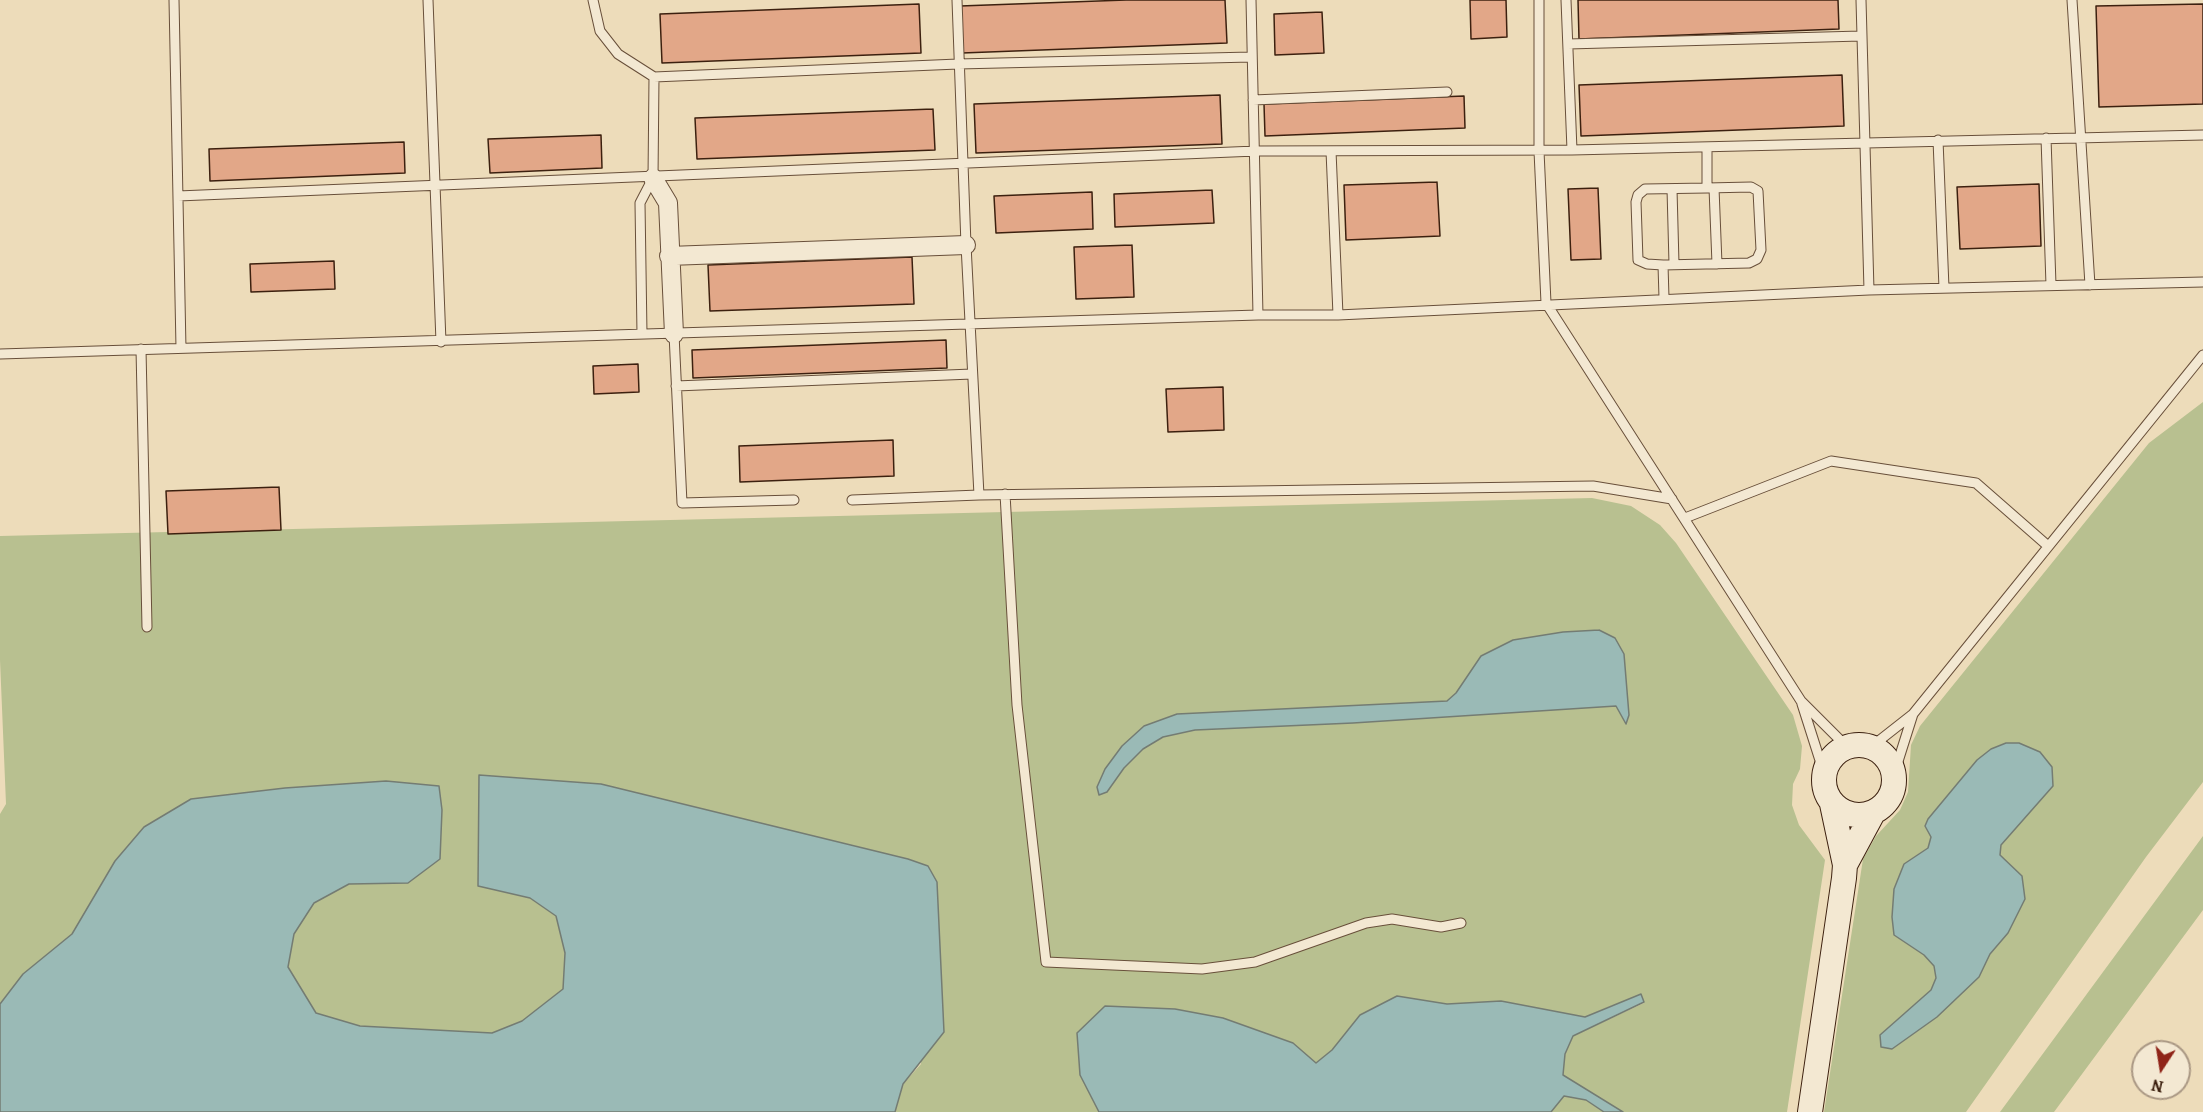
<!DOCTYPE html>
<html>
<head>
<meta charset="utf-8">
<style>
  body { margin:0 }
  #map { position:relative; width:2203px; height:1112px; overflow:hidden; background:#eddcba; font-family:Alegreya,serif }
  canvas { display:block }
  .north { position:absolute; left:2131px; top:1040px; width:60px; height:60px; box-sizing:border-box; background:#f3e8d2; border:2px solid #aa9884; border-radius:50%; rotate:192deg; font-size:16px; font-weight:700; line-height:24px; text-align:center; color:#3c200f }
  .north::after { content:''; display:block; margin:auto; width:21px; height:27px; background:#8f2418; clip-path:polygon(50% 0,100% 100%,50% 72%,0 100%) }
</style>
</head>
<body>
<div id="map">
<canvas width="2203" height="1112"></canvas>
<div class="north">N</div>
</div>
<script>
const c = document.querySelector('canvas').getContext('2d');
c.lineJoin = 'round';
function fillPath(path, color) { c.fillStyle = color; c.fill(path, 'evenodd'); }
const toPath = rows => new Path2D(rows.map(r => 'M' + r).join(''));
function stroke(path, color, width, dash) { c.strokeStyle = color; c.lineWidth = width; c.lineCap = dash ? 'butt' : 'round'; c.setLineDash(dash || []); c.stroke(path); }
fillPath(toPath([
  [2203,402,2203,782,2146,857,1966,1112,1824,1112,1863,859,1876,836,1900,810,1908,792,1911,745,1920,726,2149,443],
  [1592,498,1631,506,1660,525,1676,543,1793,715,1802,746,1800,769,1793,784,1792,805,1799,825,1825,860,1787,1112,1623,1112,1563,1075,1565,1054,1573,1036,1644,1003,1613,1005,1585,1017,1501,1001,1447,1004,1397,996,1360,1015,1332,1050,1316,1063,1293,1043,1223,1018,1175,1009,1105,1006,1080,1075,1099,1112,895,1112,903,1084,921,1064,908,859,601,784,480,775,478,886,530,898,556,916,565,953,563,989,522,1021,492,1033,360,1026,316,1013,288,967,294,934,314,903,349,884,408,883,191,799,144,827,115,861,72,934,23,974,0,1004,0,814,6,804,0,660,0,536],
  [2203,836,2203,910,2054,1112,2000,1112],
  [1564,1096,1586,1100,1604,1112,1551,1112]
]), '#b8c090');
const water = toPath([
  [1599,630,1615,638,1624,654,1629,715,1626,724,1616,706,1353,723,1195,730,1163,737,1143,749,1124,768,1107,792,1099,795,1097,787,1105,769,1122,746,1144,726,1177,714,1447,701,1456,693,1481,656,1513,640,1563,632,1599,630],
  [2006,743,2019,743,2040,752,2052,767,2053,786,2001,845,2000,855,2022,876,2025,899,2008,933,1990,954,1979,977,1937,1017,1892,1049,1881,1047,1880,1035,1931,990,1936,978,1934,966,1924,955,1894,935,1892,917,1894,889,1904,864,1928,848,1931,837,1925,826,1928,819,1977,760,1991,749,2006,743],
  [479,775,601,784,908,859,928,866,937,882,944,1032,903,1084,895,1112,0,1112,0,1004,23,974,72,934,115,861,144,827,191,799,285,788,386,781,439,786,442,810,440,859,408,883,349,884,314,903,294,934,288,967,316,1013,360,1026,492,1033,522,1021,563,989,565,953,556,916,530,898,478,886,479,775],
  [1641,994,1644,1002,1573,1036,1565,1054,1563,1075,1623,1112,1604,1112,1586,1100,1564,1096,1551,1112,1099,1112,1080,1075,1077,1033,1105,1006,1175,1009,1223,1018,1293,1043,1316,1063,1332,1050,1360,1015,1397,996,1447,1004,1501,1001,1585,1017,1641,994]
]);
fillPath(water, '#9abab6');
stroke(water, '#747c73', 1.5);
const building = toPath([
  [1126,0,1225,0,1227,43,962,53,960,6,1126,0],
  [1470,0,1506,0,1507,37,1471,39,1470,0],
  [1578,0,1838,0,1839,29,1579,39,1578,0],
  [919,4,921,53,662,63,660,14,919,4],
  [2203,4,2203,104,2099,107,2096,6,2203,4],
  [1322,12,1324,53,1275,55,1274,14,1322,12],
  [1842,75,1844,126,1581,136,1579,85,1842,75],
  [1220,95,1222,144,976,153,974,104,1220,95],
  [1464,96,1465,128,1265,136,1264,104,1464,96],
  [933,109,935,150,697,159,695,118,933,109],
  [601,135,602,168,490,173,488,139,601,135],
  [404,142,405,173,210,181,209,149,404,142],
  [1437,182,1440,236,1346,240,1344,185,1437,182],
  [2039,184,2041,246,1960,249,1957,187,2039,184],
  [1598,188,1601,259,1571,260,1568,189,1598,188],
  [1212,190,1214,223,1115,227,1114,194,1212,190],
  [1092,192,1093,229,996,233,994,196,1092,192],
  [1132,245,1134,297,1076,299,1074,247,1132,245],
  [912,257,914,304,710,311,708,265,912,257],
  [334,261,335,289,251,292,250,264,334,261],
  [946,340,947,368,693,378,692,350,946,340],
  [638,364,639,392,594,394,593,366,638,364],
  [1223,387,1224,430,1168,432,1166,389,1223,387],
  [893,440,894,476,740,482,739,446,893,440],
  [279,487,281,530,168,534,166,491,279,487]
]);
fillPath(building, '#e2a788');
stroke(building, '#3c200f', 1.5);
const lane = toPath([
  [174,0,181,348],
  [428,0,441,342],
  [593,0,600,31,618,54,654,77,653,178,640,203,642,334],
  [957,0,966,245,979,495,1593,486,1672,499],
  [1251,0,1258,315],
  [1539,0,1539,151,1546,303,1801,701,1847,747],
  [1566,0,1572,150],
  [1861,0,1869,290],
  [2072,0,2090,285],
  [1568,44,1861,36],
  [654,77,958,64,1251,57],
  [1253,100,1447,92],
  [2046,138,2051,285],
  [1938,140,1944,288],
  [1331,151,1338,315],
  [1714,188,1717,264],
  [1672,189,1674,264],
  [178,196,1256,151,1572,150,2203,135],
  [1663,265,1749,263,1757,259,1761,250,1758,191,1751,187,1707,188,1707,147],
  [1664,298,1663,265,1647,264,1638,260,1636,202,1638,195,1645,189,1707,188],
  [674,334,682,503,794,500],
  [141,349,147,627],
  [0,354,1258,315,1338,315,1869,290,2203,282],
  [676,386,972,374],
  [1005,494,1017,705,1046,962,1202,969,1255,962,1366,923,1392,919,1441,927,1461,923],
  [852,500,979,495],
  [1685,518,1831,461,1976,483,2048,546],
  [1802,704,1824,773],
  [1871,747,1913,714,2203,355],
  [1894,774,1913,714]
]);
const street = toPath([
  [653,178,668,203,674,334],
  [669,256,966,245]
]);
const secondary = toPath([
  '1824 780a35 35 0 1 1 70 0a35 35 0 1 1-70 0Z',
  [1845,865,1873,813],
  [1810,1112,1844,878,1845,865,1832,804]
]);
stroke(lane, '#684f3a', 11);
stroke(street, '#684f3a', 20);
stroke(secondary, '#3c200f', 26);
stroke(lane, '#f3e8d2', 9);
stroke(street, '#f3e8d2', 18);
stroke(secondary, '#f3e8d2', 24);
</script>
</body>
</html>
